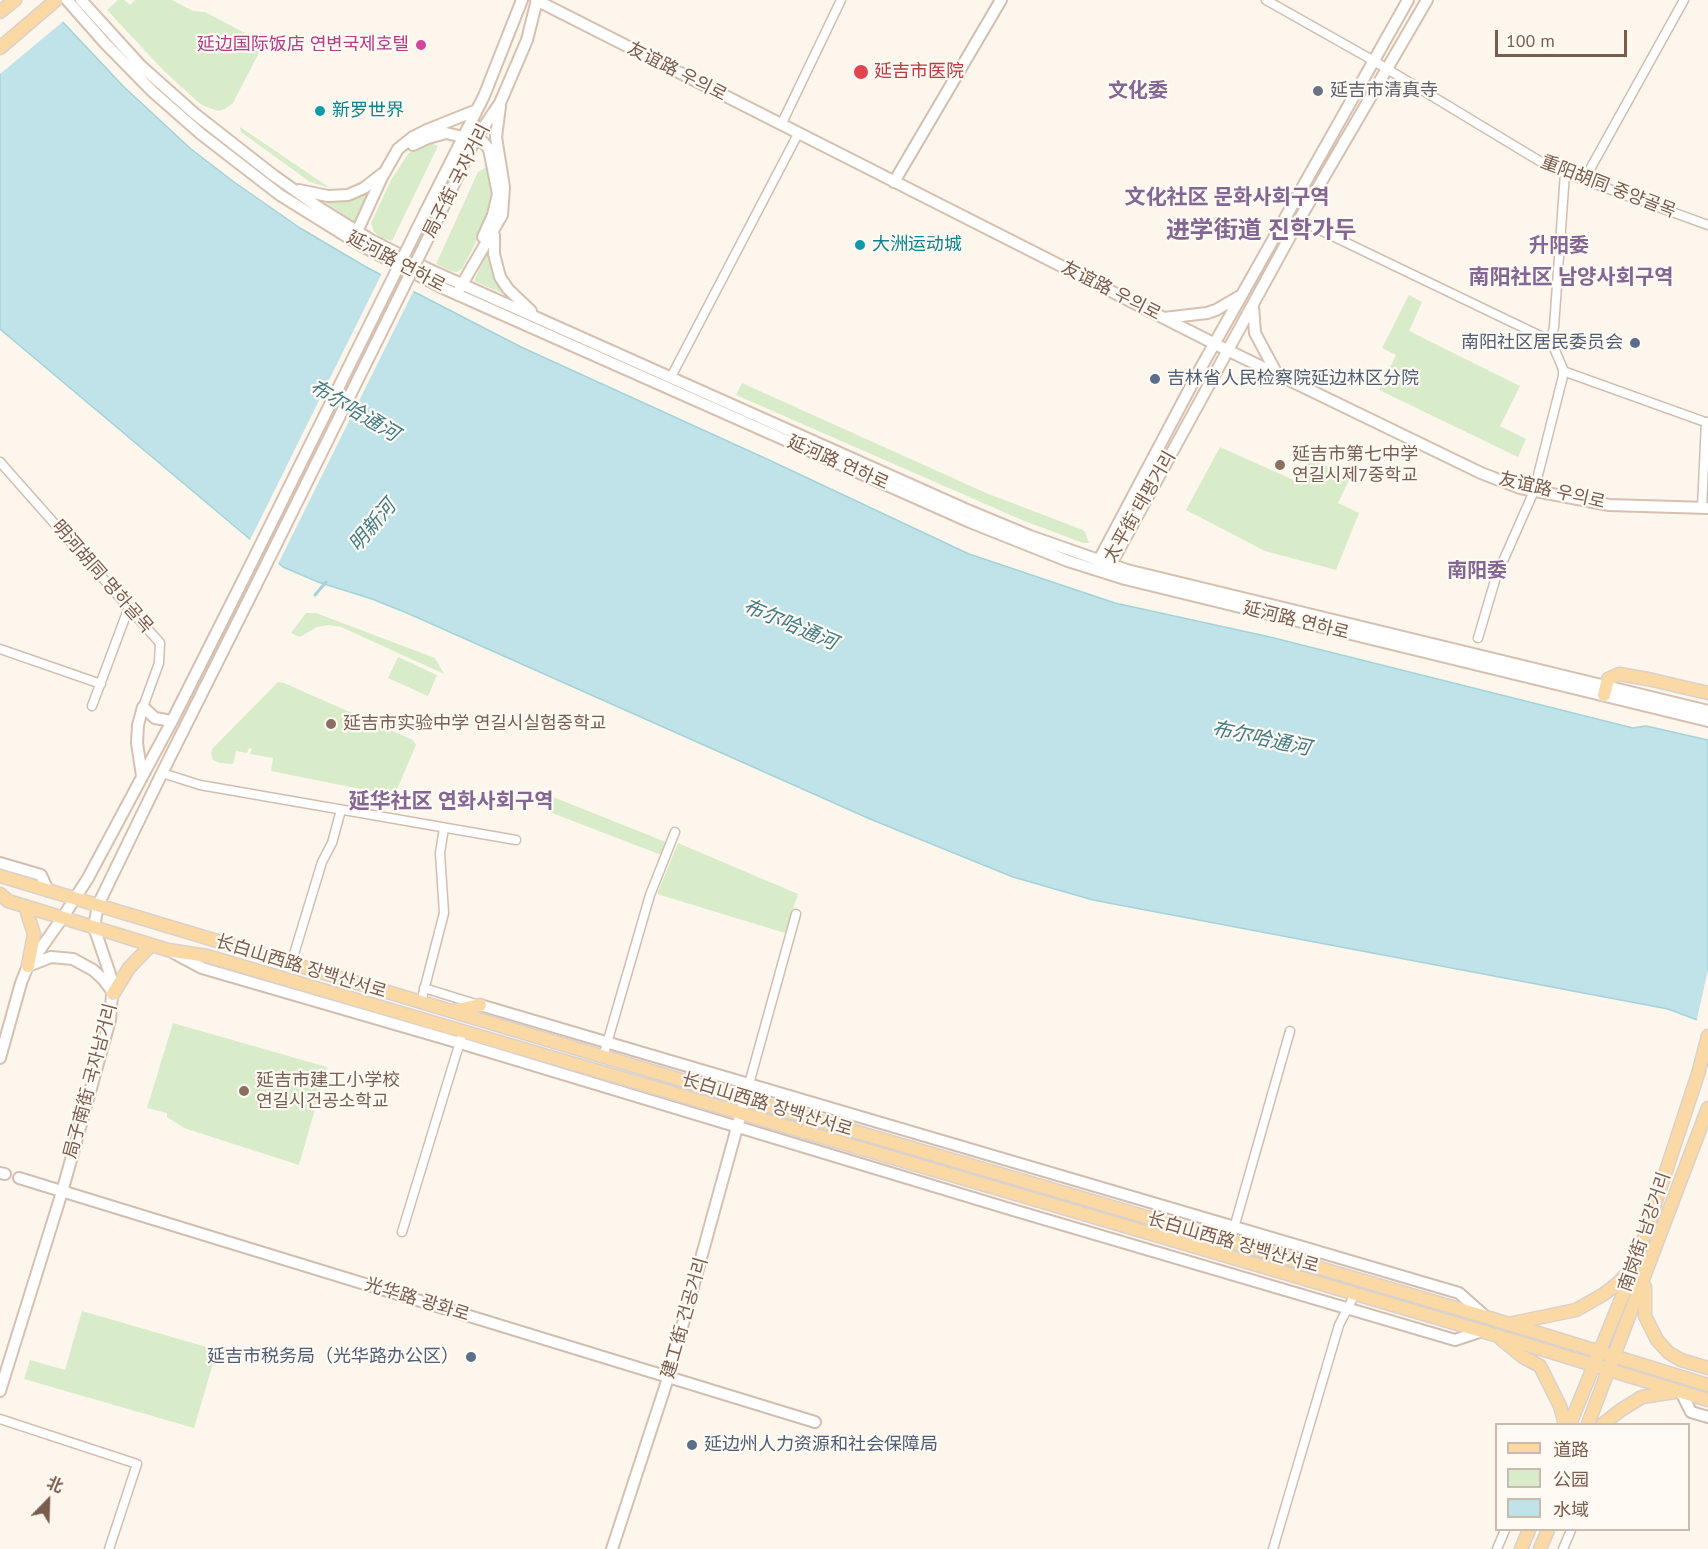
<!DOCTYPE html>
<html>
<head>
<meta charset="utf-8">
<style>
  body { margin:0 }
  #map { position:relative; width:1708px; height:1549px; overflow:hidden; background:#fdf6ec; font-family:"PT Sans","Noto Sans SC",sans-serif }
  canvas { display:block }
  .legend { position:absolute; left:1495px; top:1423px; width:195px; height:108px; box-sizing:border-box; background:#fffaf3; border:2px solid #cabbb1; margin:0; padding:8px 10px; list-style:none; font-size:18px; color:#7a5c4d }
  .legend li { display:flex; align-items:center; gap:12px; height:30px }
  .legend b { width:30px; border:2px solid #cabbb1 }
  .north { position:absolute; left:18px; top:1471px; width:60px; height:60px; -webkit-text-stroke:4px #fffaf3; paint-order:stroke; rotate:23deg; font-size:16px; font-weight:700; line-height:24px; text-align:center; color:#7a5c4d }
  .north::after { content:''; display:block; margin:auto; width:21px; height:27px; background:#7a5c4d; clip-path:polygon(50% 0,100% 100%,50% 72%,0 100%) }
  .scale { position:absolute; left:1495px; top:30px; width:132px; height:27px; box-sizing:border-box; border:3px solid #7a5c4d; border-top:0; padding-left:8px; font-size:18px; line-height:21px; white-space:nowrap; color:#7a5c4d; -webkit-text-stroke:4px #fffaf3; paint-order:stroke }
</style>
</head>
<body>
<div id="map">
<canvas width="1708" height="1549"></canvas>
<ul class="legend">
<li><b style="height:8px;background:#fbd9a5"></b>道路</li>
<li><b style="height:16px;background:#d8ecc9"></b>公园</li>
<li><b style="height:16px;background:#bfe3e8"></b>水域</li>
</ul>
<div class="north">北</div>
<div class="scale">100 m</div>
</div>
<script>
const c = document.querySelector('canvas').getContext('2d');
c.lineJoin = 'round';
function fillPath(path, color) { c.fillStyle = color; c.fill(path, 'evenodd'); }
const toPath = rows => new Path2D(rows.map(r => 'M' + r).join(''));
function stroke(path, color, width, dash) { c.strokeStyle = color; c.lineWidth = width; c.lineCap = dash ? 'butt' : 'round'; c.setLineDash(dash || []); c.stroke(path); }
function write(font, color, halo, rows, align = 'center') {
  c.font = font + ' "PT Sans","Noto Sans SC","Noto Sans KR",sans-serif'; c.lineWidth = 4.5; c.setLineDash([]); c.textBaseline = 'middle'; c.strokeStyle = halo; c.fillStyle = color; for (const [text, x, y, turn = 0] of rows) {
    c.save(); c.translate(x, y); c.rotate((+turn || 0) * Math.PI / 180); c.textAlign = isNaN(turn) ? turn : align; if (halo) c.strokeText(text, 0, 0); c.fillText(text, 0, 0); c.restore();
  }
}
fillPath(toPath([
  [118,0,124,0,130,5,135,0,172,0,193,11,205,12,264,43,233,103,225,109,218,111,204,106,198,102,163,70,107,10],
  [240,127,330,188,310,182,241,132],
  [430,143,438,146,392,241,382,238,374,232,371,223,392,178,409,153],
  [487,167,490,170,494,201,478,238,462,269,457,272,451,271,436,264,478,172],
  [372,188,356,223,320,199,341,201,350,199],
  [491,245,511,297,474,281],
  [1409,295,1422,302,1409,331,1520,386,1500,426,1526,439,1518,457,1379,390,1396,355,1382,348],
  [742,383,986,493,1083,530,1085,532,1089,543,1083,543,1022,520,736,395],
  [1220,447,1298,482,1310,458,1350,478,1338,503,1359,513,1336,570,1265,551,1186,510],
  [306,613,316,613,435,658,444,674,341,627,329,625,317,627,300,637,291,633],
  [398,657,437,675,428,696,388,678],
  [278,682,284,683,413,740,416,745,395,794,390,795,271,771,273,758,250,754,252,749,249,748,247,753,236,751,233,764,220,763,213,760,211,753,213,748],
  [553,797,666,842,661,855,547,811],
  [678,843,798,894,785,933,657,894],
  [173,1023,327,1067,299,1165,184,1128,167,1117,167,1113,147,1108],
  [82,1311,217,1350,194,1428,24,1379,30,1360,65,1370]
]), '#d8ecc9');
const water = toPath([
  [0,0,42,0,124,87,191,149,234,182,300,228,366,267,521,347,769,460,969,554,1115,603,1270,637,1633,728,1646,726,1708,740,1708,1024,1668,1009,1093,900,1013,877,870,819,407,613,372,599,318,582,283,567,0,329,0,0]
]);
fillPath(water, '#bfe3e8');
stroke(water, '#a5d3da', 1.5);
fillPath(toPath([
  [0,0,46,0,65,20,0,74],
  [382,273,414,290,277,566,249,542],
  [1708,970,1708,1027,1696,1023]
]), '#fdf6ec');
stroke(toPath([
  [315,595,326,582]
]), '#a5d3da', 3);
const minor = toPath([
  [1266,0,1374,61,1551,168,1708,225],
  [781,125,841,0],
  [1584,180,1684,0],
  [1299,220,1551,341],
  [1563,371,1708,423],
  [671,377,798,134],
  [0,462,160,643,159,663,143,707],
  [1702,508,1706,422],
  [1478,638,1496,577,1534,491,1563,376,1563,369,1551,341,1554,327,1565,173],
  [0,649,101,684],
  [92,706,129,607],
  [162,773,200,785,516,840],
  [291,964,322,862,332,843,341,810],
  [424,988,479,1005],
  [421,1002,444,913,440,853,444,828],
  [603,1057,650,895,675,832],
  [749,1084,796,914],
  [402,1232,463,1032],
  [1230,1242,1290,1031],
  [0,1419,137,1464,109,1549],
  [1273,1549,1339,1325,1355,1294],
  [1497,1549,1505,1530],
  [1563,1549,1571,1530]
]);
const tertiary = toPath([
  [894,182,1001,0],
  [0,863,41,875,48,891],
  [174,953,202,968,460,1043,1013,1210,1455,1340,1482,1331],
  [480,1005,1459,1293,1486,1317],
  [0,1173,5,1174],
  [19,1178,815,1422],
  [1681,1392,1691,1412,1708,1417]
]);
const secondary = toPath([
  [67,0,104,42,152,91,201,134,280,195,362,246,445,289,970,522,1068,561,1125,579,1708,721],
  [81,0,141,66,195,114,273,175,318,207,371,240,430,270,965,509,1030,536,1127,570,1708,711],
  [536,0,1227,350,1481,473,1520,488,1609,505,1708,508],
  [474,141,483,142,489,149,498,194,493,215,483,237],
  [413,145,428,138,446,133,463,137],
  [299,190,328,196,348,195,364,188,382,174],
  [426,211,484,96,522,0],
  [438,218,474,141,500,103,527,40,537,0],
  [494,235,494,254,500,277,508,289,531,311],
  [355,236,382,177,398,149,413,137,427,130,477,110],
  [460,288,502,215,504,187,496,137,500,106],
  [1253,305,1255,333,1277,374],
  [1164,318,1207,313,1216,310,1240,296],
  [1100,566,1099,560,1199,371,1408,0],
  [1106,568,1111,564,1299,220,1427,0],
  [142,776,137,743,138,725,143,707,155,718,172,721],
  [28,966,51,957,73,959,93,970,103,979,112,991],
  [0,1058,21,983,27,968,63,917,88,878,172,721,244,578],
  [0,1391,62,1192,110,1020,113,983,94,927,98,905,162,773,256,585],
  [612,1549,668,1378,749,1084]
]);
const primary = toPath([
  [0,12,15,0],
  [0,48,56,0],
  [1604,695,1608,679,1619,674,1648,679,1708,693],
  [0,876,745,1099,1486,1317,1708,1385],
  [0,894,8,901,168,950,207,956,1495,1335,1708,1400],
  [25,906,34,934,28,966],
  [113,994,129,968,151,945],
  [453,1011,480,1005],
  [1645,1287,1645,1316,1657,1340,1669,1353,1681,1360,1708,1368],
  [1513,1323,1576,1310,1604,1294,1618,1283,1630,1270],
  [1501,1339,1523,1357,1540,1366,1560,1406,1565,1424],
  [1570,1424,1635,1265,1698,1074,1708,1036],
  [1588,1424,1708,1108],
  [1603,1424,1621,1410,1642,1397,1674,1392],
  [1521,1549,1529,1530],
  [1540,1549,1548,1530]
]);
stroke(minor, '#d1beb0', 11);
stroke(tertiary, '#d1beb0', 14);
stroke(secondary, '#d6c0b0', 14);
stroke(primary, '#dad1cd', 15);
stroke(minor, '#fff', 8);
stroke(tertiary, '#fff', 10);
stroke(secondary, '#fff', 10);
stroke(primary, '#fbd9a5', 12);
const secondaryBridge = toPath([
  [244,578,426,211],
  [256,585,438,218]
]);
stroke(secondaryBridge, '#d6c0b0', 14, []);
stroke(secondaryBridge, '#fff', 10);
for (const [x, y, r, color] of [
  [421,45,6,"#d1479c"],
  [861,72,8,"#e0444e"],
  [1318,91,6,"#6b7280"],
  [320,111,6,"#0f9aa8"],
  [860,245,6,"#0f9aa8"],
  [1635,343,6,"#5c6f8a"],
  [1155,379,6,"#5c6f8a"],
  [1280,465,6,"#8d6e63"],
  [331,724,6,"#8d6e63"],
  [244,1091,6,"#8d6e63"],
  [471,1357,6,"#5c6f8a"],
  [692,1445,6,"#5c6f8a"]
]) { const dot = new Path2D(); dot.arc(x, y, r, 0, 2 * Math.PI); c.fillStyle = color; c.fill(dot); stroke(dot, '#fffaf3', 2); }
write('18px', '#b23c85', '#fffaf3', [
  ["延边国际饭店 연변국제호텔",409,45]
], 'right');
write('18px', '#7a5c4d', '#fffaf3', [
  ["友谊路 우의로",677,72,27],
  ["局子街 국자거리",457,181,-63],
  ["重阳胡同 중양골목",1608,187,21],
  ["延河路 연하로",396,262,28],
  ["友谊路 우의로",1111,291,27],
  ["延河路 연하로",838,463,24],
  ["友谊路 우의로",1552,491,13],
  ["太平街 태평거리",1140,507,-60],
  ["明河胡同 명하골목",102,577,49],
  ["延河路 연하로",1296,621,14],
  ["长白山西路 장백산서로",301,967,17],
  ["局子南街 국자남거리",91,1081,-75],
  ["长白山西路 장백산서로",767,1105,17],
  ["南岗街 남강거리",1645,1232,-71],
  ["长白山西路 장백산서로",1233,1243,16],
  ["光华路 광화로",417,1300,17],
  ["建工街 건공거리",685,1318,-74]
]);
write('18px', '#be3a42', '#fffaf3', [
  ["延吉市医院",874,72]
], 'left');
write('18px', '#5b616d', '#fffaf3', [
  ["延吉市清真寺",1330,91]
], 'left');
write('18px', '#0d838f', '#fffaf3', [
  ["新罗世界",332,111],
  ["大洲运动城",872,245]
], 'left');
write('18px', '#4e5e75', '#fffaf3', [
  ["南阳社区居民委员会",1623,343],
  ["吉林省人民检察院延边林区分院",1167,379,"left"],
  ["延吉市税务局（光华路办公区）",459,1357],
  ["延边州人力资源和社会保障局",704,1445,"left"]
], 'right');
write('18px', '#785e54', '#fffaf3', [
  ["延吉市第七中学",1292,455],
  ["연길시제7중학교",1292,476],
  ["延吉市实验中学 연길시실험중학교",343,724],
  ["延吉市建工小学校",256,1081],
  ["연길시건공소학교",256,1102]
], 'left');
write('bold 20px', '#846695', '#fffaf3', [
  ["文化委",1138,91],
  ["升阳委",1559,246],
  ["南阳委",1477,571]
]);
write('italic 20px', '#437c86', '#fffaf3', [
  ["布尔哈通河",354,411,31],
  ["明新河",373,526,-50],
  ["布尔哈通河",790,625,23],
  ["布尔哈通河",1261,739,12]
]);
write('bold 21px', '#846695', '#fffaf3', [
  ["文化社区 문화사회구역",1227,198],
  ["南阳社区 남양사회구역",1571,278],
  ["延华社区 연화사회구역",451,802]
]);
write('bold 24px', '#846695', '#fffaf3', [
  ["进学街道 진학가두",1261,231]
]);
</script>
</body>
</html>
